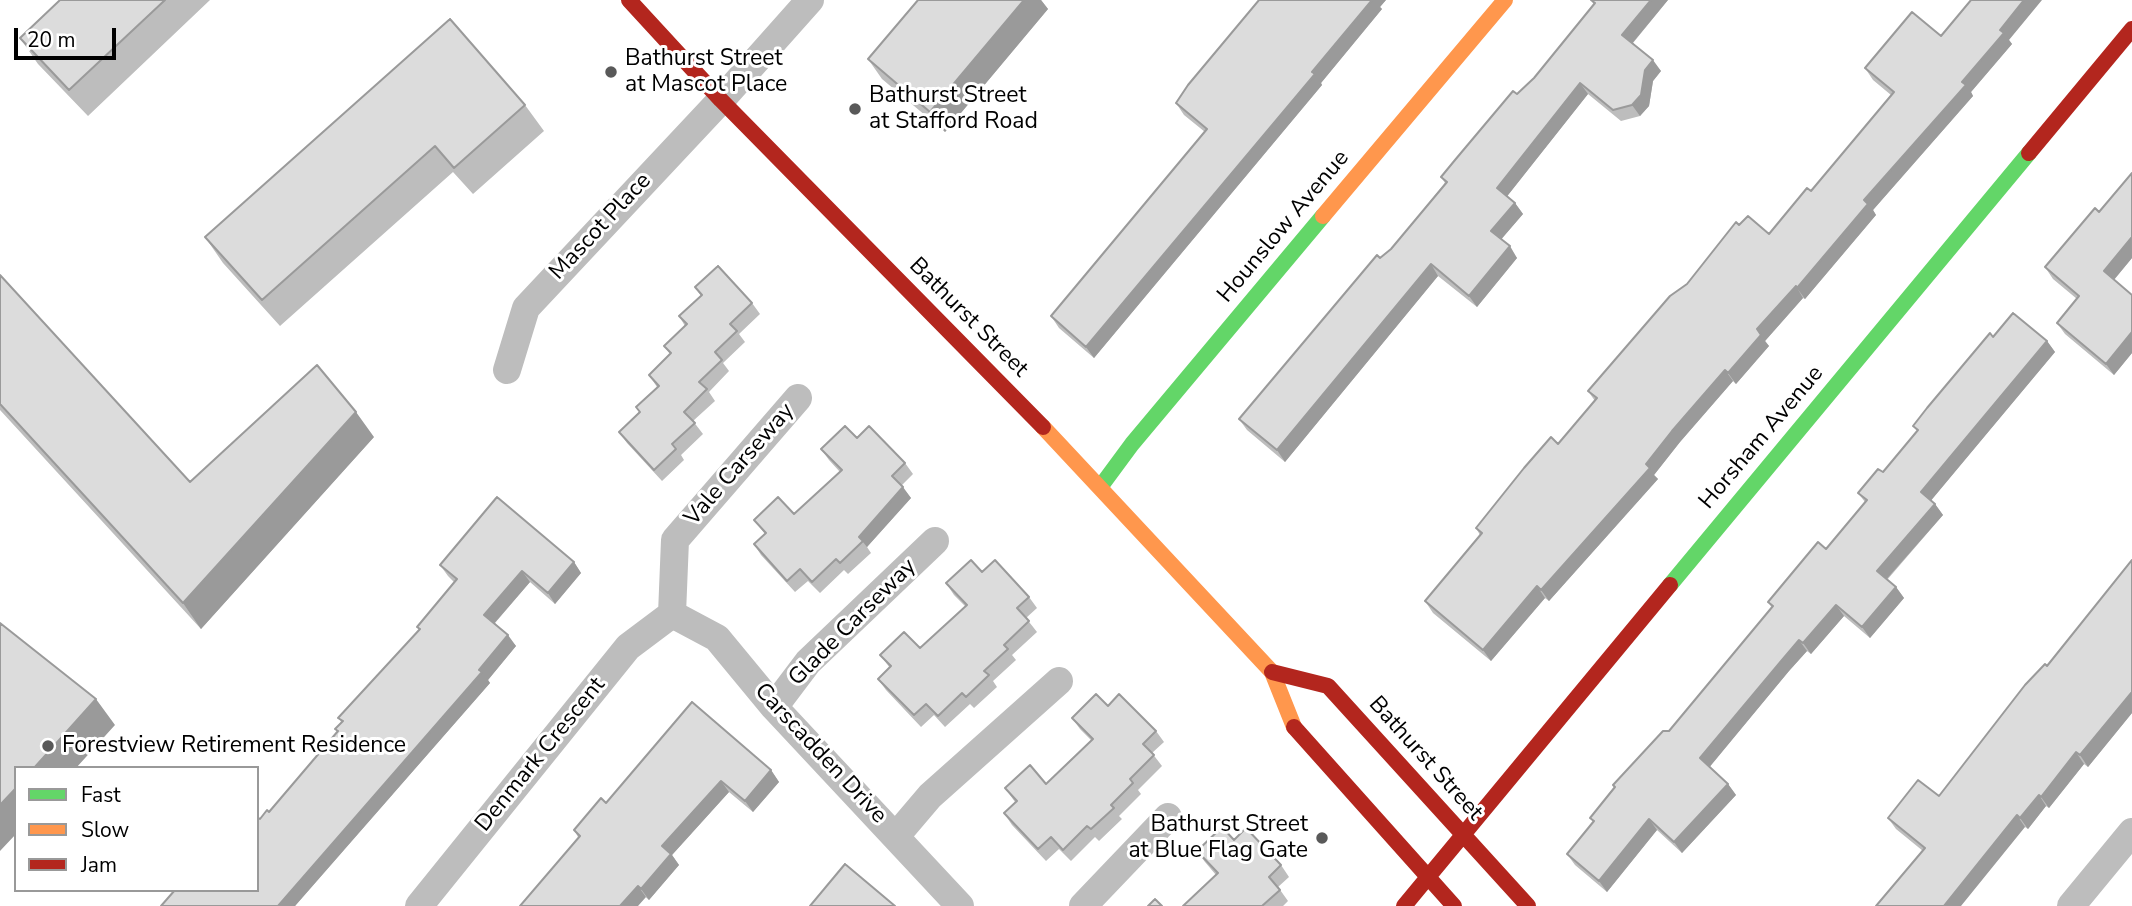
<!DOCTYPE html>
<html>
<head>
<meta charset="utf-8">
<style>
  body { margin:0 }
  #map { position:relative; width:2132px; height:906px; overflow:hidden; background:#fff; font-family:"Nunito Sans",sans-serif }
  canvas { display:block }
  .legend { position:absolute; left:14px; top:766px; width:245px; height:126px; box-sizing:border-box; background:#fff; border:2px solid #999; margin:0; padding:9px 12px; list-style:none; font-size:21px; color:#000 }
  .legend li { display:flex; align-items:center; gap:14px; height:35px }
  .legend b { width:35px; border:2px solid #999 }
  .scale { position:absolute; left:14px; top:28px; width:102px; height:32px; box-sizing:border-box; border:4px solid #000; border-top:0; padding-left:9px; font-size:21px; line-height:24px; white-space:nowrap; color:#000; -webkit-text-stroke:5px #fff; paint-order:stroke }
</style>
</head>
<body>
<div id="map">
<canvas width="2132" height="906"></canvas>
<ul class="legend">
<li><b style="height:9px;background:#63d668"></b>Fast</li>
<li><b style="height:9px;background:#ff974d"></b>Slow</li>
<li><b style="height:9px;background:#b3261e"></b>Jam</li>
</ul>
<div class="scale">20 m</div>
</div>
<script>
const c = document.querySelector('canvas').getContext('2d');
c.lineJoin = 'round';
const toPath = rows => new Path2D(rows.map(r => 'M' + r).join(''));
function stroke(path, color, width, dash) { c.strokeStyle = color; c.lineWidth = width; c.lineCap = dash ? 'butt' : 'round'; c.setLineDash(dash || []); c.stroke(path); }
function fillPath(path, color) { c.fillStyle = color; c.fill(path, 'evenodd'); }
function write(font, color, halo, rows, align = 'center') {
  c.font = font + ' "Nunito Sans",sans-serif'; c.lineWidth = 6; c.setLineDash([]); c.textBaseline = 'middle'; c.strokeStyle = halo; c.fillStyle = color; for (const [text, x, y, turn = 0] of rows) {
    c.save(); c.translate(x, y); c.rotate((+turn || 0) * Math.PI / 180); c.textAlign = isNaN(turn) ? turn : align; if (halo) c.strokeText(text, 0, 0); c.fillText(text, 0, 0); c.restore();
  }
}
stroke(toPath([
  [507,370,526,308,721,100,810,0],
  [672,614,717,638,774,707,960,906],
  [672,614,675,540,798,398],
  [774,707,808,662,935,541],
  [896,836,930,796,1059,681],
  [419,906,628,647,672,614],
  [1083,906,1168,817],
  [2071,906,2132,832]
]), '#bdbdbd', 28);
stroke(toPath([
  [1101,486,1132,444,1323,216],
  [1670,585,2029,153]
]), '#63d668', 16);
stroke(toPath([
  [1323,216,1505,0],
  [1043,427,1272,672,1294,727]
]), '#ff974d', 16);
stroke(toPath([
  [629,0,721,100,1043,427],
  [2029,153,2132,29],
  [1272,672,1328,686,1528,906],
  [1294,727,1454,906],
  [1404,906,1670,585]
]), '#b3261e', 16);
fillPath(toPath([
  [60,0,210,0,88,116,38,64,20,38],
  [918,0,1041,0,1048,9,945,132,882,79,868,59],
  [1259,0,1386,0,1380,7,1382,9,1321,83,1322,85,1094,358,1059,328,1051,316,1205,132,1184,115,1176,103],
  [1591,0,1668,0,1633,43,1661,71,1653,81,1649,106,1640,116,1621,121,1588,94,1507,196,1515,203,1523,214,1501,239,1517,258,1477,307,1438,276,1285,462,1247,430,1239,419,1380,258,1391,249,1445,183,1441,177,1517,94,1534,78,1594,5],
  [1941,36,2009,40,2012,44,1971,92,1973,96,1873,210,1876,215,1805,299,1803,298,1765,341,1769,346,1736,384,1733,381,1680,442,1654,475,1658,479,1549,601,1545,598,1491,661,1433,613,1425,601,1480,535,1476,528,1558,444,1595,401,1588,391,1687,284,1739,225,1769,234,1811,191,1891,95,1873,80,1865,68],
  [525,105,544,131,473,194,453,172,280,326,223,263,205,237],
  [2132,173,2132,258,2114,280,2132,295,2132,353,2114,375,2065,334,2057,323,2077,299,2053,279,2045,267,2099,212],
  [0,275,190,482,374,437,201,629,0,410],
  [695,287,752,303,760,314,739,334,745,342,723,363,729,371,709,392,715,401,693,421,703,434,681,455,684,460,662,481,627,443,619,432,639,412,636,407,657,387,649,375,670,354,664,346,685,326,679,316,701,296],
  [1993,337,2047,341,2055,352,1931,500,1935,504,1943,515,1887,580,1896,587,1904,598,1870,638,1844,616,1811,654,1807,651,1789,671,1709,767,1728,784,1736,795,1682,853,1657,830,1607,892,1575,865,1567,854,1593,822,1590,818,1614,787,1613,785,1669,731,1772,608,1768,602,1826,549,1865,502,1858,493,1883,472,1917,431,1913,426],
  [857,438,905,463,913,474,901,486,911,498,867,547,871,553,848,574,844,570,820,593,808,581,795,592,761,555,754,544,765,534,754,520,794,514,840,472,829,460,821,449],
  [2132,560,2132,713,2088,767,2084,764,2049,808,2046,806,2028,829,2025,827,1923,851,1896,829,1888,818,1939,796,2047,666],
  [574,562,581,573,555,604,530,582,495,623,516,646,488,680,490,683,295,906,161,906,257,890,260,819,269,812,337,732,335,729,342,723,338,718,419,630,417,627,454,582,448,576,440,565],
  [982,572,1029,597,1037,608,1026,618,1037,632,1012,655,1016,660,993,681,997,687,974,708,970,704,945,727,934,715,921,727,886,690,878,679,890,668,880,655,920,648,966,607,954,595,946,583],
  [1108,706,1156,731,1164,742,1152,753,1162,766,1138,790,1141,794,1119,816,1122,819,1099,841,1095,837,1071,861,1059,849,1046,861,1012,825,1004,813,1015,802,1005,788,1046,784,1091,740,1080,729,1072,718],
  [771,770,779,782,753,812,729,792,672,855,679,865,649,900,578,837,574,830,606,803],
  [1234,840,1281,865,1289,877,1278,887,1288,901,1283,906,1183,906,1216,875,1205,862,1197,851]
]), '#bdbdbd');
fillPath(toPath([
  [1024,0,1041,0,1048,9,945,132,930,112],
  [1372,0,1386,0,1380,7,1382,9,1321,83,1322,85,1094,358,1086,347],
  [1651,0,1668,0,1630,46,1622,35],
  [2024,0,2042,0,2009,40,2012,44,1971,92,1973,96,1873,210,1876,215,1805,299,1797,288,1864,200,1962,82,2000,30],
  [1653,60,1661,71,1653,81,1649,106,1640,116,1632,105,1645,70],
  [1580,83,1588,94,1505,199,1497,188],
  [1515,203,1523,214,1499,242,1491,231],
  [2132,237,2132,258,2112,282,2104,271],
  [1510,246,1517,258,1477,307,1469,296],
  [1431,264,1438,276,1285,462,1277,450],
  [1796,286,1803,298,1765,341,1769,346,1736,384,1728,373,1757,329],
  [2132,332,2132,353,2114,375,2106,364],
  [2047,341,2055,352,1929,503,1921,492],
  [1725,370,1733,381,1680,442,1654,475,1658,479,1549,601,1541,590,1646,464,1672,431],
  [356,412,374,437,201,629,183,603],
  [903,487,911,498,867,547,859,537],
  [1935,504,1943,515,1884,582,1877,571],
  [574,562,581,573,555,604,548,593],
  [522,571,530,582,492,626,484,615],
  [1537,586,1545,598,1491,661,1483,650],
  [1896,587,1904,598,1870,638,1862,627],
  [1836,605,1844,616,1811,654,1803,643],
  [508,635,516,646,488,680,490,683,295,906,278,906],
  [1799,640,1807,651,1789,671,1708,769,1700,758,1782,660],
  [2132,692,2132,713,2088,767,2080,755],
  [96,699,115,725,76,768,34,768],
  [2076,752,2084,764,2049,808,2041,797],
  [771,770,779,782,753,812,745,801],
  [721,781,729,792,672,855,679,865,649,900,641,889,662,846],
  [1728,784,1736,795,1682,853,1674,842],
  [16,788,16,834,0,851,0,805],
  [2039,795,2046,806,2028,829,2020,818],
  [2017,815,2025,827,1961,906,1944,906],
  [1649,819,1657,830,1607,892,1599,881],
  [638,886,646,897,638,906,620,906]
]), '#9a9a9a');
const building = toPath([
  [60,0,165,0,69,90,20,38,60,0],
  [918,0,1024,0,930,112,868,59,918,0],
  [1259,0,1372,0,1312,72,1315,74,1086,347,1051,316,1207,129,1176,103,1188,85,1259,0],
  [1591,0,1651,0,1622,35,1653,60,1645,70,1641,95,1632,105,1613,110,1580,83,1497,188,1515,203,1491,231,1510,246,1469,296,1431,264,1277,450,1239,419,1377,255,1380,258,1391,249,1447,182,1441,177,1455,160,1513,91,1517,94,1534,78,1595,3,1591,0],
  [1971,0,2024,0,2000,30,2004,33,1962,82,1966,85,1864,200,1868,204,1797,288,1796,286,1757,329,1761,335,1728,373,1725,370,1672,431,1646,464,1650,468,1541,590,1537,586,1483,650,1425,601,1482,533,1476,528,1524,468,1551,437,1558,444,1597,398,1588,391,1670,296,1687,284,1736,222,1739,225,1748,216,1769,234,1807,188,1811,191,1894,92,1865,68,1912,12,1941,36,1971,0],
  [450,19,525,105,454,168,435,146,262,300,205,237,450,19],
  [2132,173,2132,237,2104,271,2132,295,2132,332,2106,364,2057,323,2079,296,2045,267,2095,208,2099,212,2132,173],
  [718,266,752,303,730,324,737,331,715,352,722,360,699,382,707,389,684,412,695,423,672,444,676,449,654,470,619,432,640,412,636,407,659,386,649,375,671,353,664,346,687,324,679,316,702,295,695,287,718,266],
  [0,275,190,482,317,365,356,412,183,603,0,404,0,275],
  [2013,313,2047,341,1921,492,1935,504,1877,571,1896,587,1862,627,1836,605,1803,643,1799,640,1782,660,1700,758,1728,784,1674,842,1649,819,1599,881,1567,854,1594,821,1590,818,1615,787,1613,785,1663,731,1669,731,1773,606,1768,602,1818,542,1826,549,1867,500,1858,493,1878,469,1883,472,1918,430,1913,426,1927,408,1990,333,1993,337,2013,313],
  [845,426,857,438,869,426,905,463,892,476,903,487,859,537,863,541,840,563,836,559,812,582,800,569,787,581,754,544,766,533,754,520,778,497,794,514,842,470,821,449,845,426],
  [497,497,574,562,548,593,522,571,484,615,508,635,479,670,482,672,278,906,161,906,175,890,257,890,257,817,260,819,267,810,269,812,338,731,335,729,343,721,338,718,420,629,417,627,457,579,440,565,497,497],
  [971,560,982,572,995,560,1029,597,1017,608,1029,621,1004,645,1008,649,984,671,989,675,966,697,962,693,938,716,926,704,914,715,878,679,891,666,880,655,904,632,920,648,967,605,946,583,971,560],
  [2132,560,2132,692,2080,755,2076,752,2041,797,2039,795,2020,818,2017,815,1944,906,1876,906,1925,848,1888,818,1918,780,1939,796,2025,685,2045,664,2047,666,2132,560],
  [0,623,96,699,34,768,16,768,16,788,0,805,0,623],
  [1096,694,1108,706,1119,694,1156,731,1143,744,1154,755,1130,779,1133,783,1111,805,1114,808,1091,829,1087,826,1063,850,1051,837,1038,849,1004,813,1017,801,1005,788,1030,765,1046,784,1093,739,1072,718,1096,694],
  [692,702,771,770,745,801,721,781,662,846,671,854,641,889,638,886,620,906,520,906,580,836,574,830,601,798,606,803,692,702],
  [1222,827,1234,840,1246,828,1281,865,1269,877,1280,890,1262,906,1183,906,1218,873,1197,851,1222,827],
  [845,864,895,906,810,906,845,864],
  [1155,899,1162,906,1148,906,1155,899]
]);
fillPath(building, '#dcdcdc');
stroke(building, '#9a9a9a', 2);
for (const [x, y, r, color] of [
  [611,72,7,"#595959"],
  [855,109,7,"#595959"],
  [48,746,7,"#595959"],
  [1322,838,7,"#595959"]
]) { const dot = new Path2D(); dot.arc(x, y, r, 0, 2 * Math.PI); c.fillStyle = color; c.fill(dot); stroke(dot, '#fff', 2.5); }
write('23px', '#000', '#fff', [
  ["Bathurst Street",625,59],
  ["at Mascot Place",625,85],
  ["Bathurst Street",869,96],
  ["at Stafford Road",869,122],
  ["Forestview Retirement Residence",62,746],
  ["Bathurst Street",1308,825,"right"],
  ["at Blue Flag Gate",1308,851,"right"]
], 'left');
write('23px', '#000', '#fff', [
  ["Mascot Place",601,227,-47],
  ["Hounslow Avenue",1284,227,-50],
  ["Bathurst Street",968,318,45],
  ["Horsham Avenue",1762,438,-50],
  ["Vale Carseway",740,465,-49],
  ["Glade Carseway",853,623,-45],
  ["Carscadden Drive",820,754,47],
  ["Denmark Crescent",541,755,-51],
  ["Bathurst Street",1425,759,48]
]);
</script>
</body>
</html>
